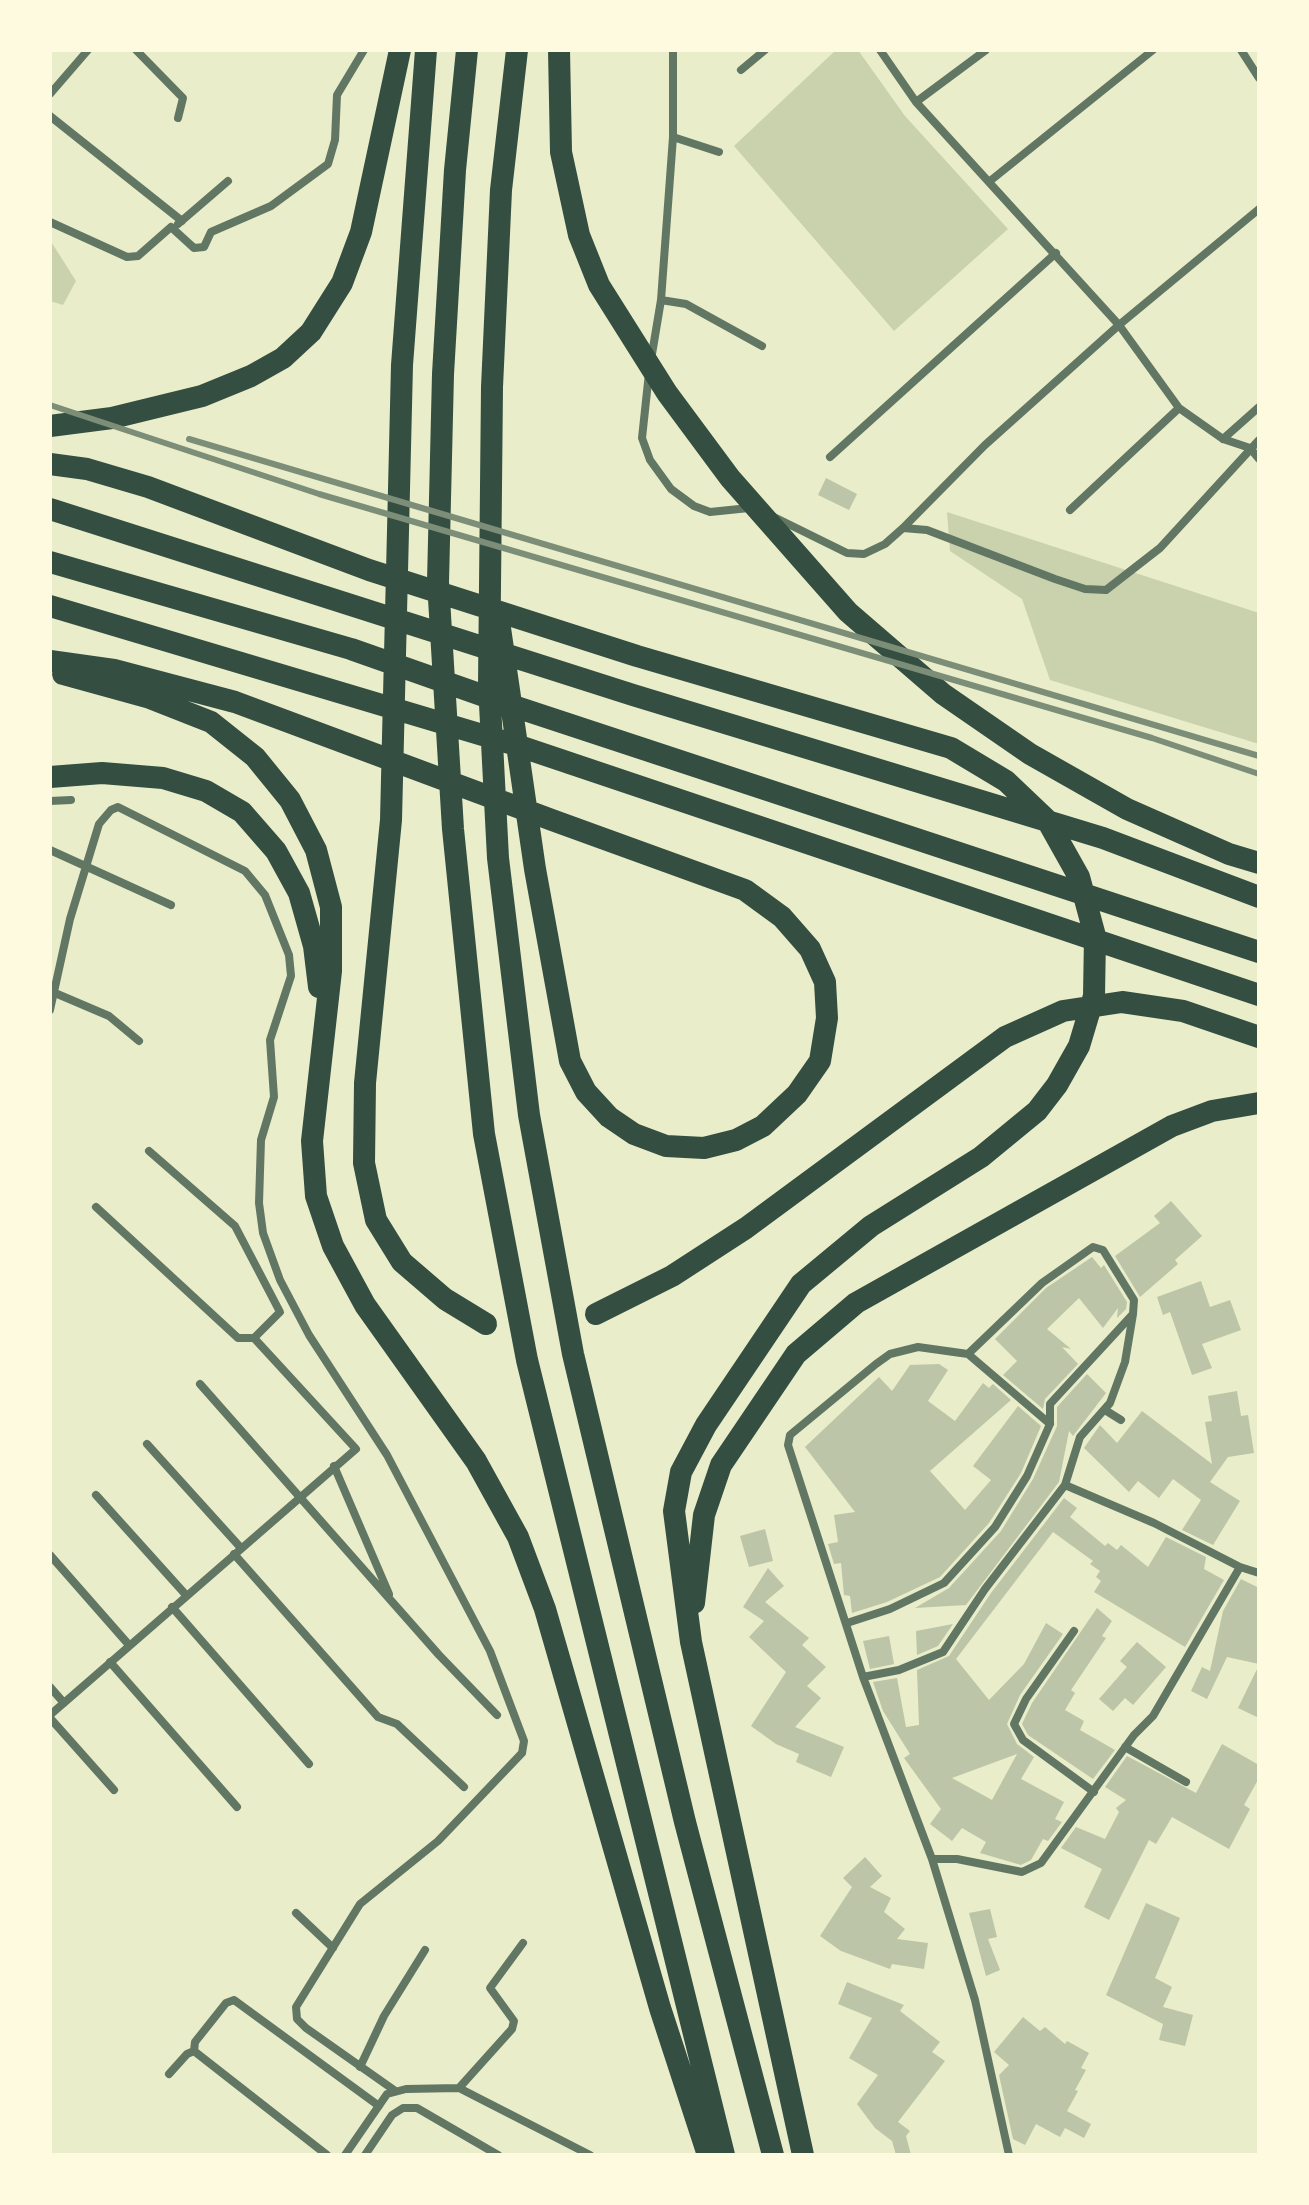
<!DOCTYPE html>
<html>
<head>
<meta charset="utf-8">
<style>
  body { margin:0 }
  #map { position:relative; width:1309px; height:2205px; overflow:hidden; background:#e9edc9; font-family:Jost,sans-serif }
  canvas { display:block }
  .frame { position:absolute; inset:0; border:52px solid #fefae0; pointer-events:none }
</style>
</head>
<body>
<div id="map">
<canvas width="1309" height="2205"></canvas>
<div class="frame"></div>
</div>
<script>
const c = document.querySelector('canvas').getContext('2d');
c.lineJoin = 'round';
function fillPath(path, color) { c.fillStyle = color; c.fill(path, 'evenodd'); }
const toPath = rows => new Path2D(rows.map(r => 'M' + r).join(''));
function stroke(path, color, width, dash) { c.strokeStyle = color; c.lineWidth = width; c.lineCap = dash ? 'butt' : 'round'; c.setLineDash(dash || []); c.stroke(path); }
fillPath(toPath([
  [836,50,858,50,905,116,1008,229,894,331,734,146],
  [50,240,76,281,63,305,50,301],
  [947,512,1259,613,1259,744,1050,680,1022,599,950,551]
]), '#cad2ad');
fillPath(toPath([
  [826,478,857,494,849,510,818,495],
  [1171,1201,1202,1236,1175,1260,1178,1264,1140,1297,1115,1256,1160,1223,1154,1216],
  [1092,1257,1101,1268,1104,1265,1127,1302,1126,1309,1117,1318,1118,1308,1103,1328,1079,1298,1047,1329,1071,1349,1062,1347,1078,1364,1045,1399,1043,1409,1003,1375,1017,1361,995,1339,1046,1288],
  [1201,1281,1210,1307,1230,1300,1241,1330,1202,1344,1212,1368,1192,1375,1170,1312,1163,1315,1157,1297],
  [939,1364,948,1370,928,1401,955,1421,983,1383,989,1388,993,1384,1011,1400,930,1471,965,1510,991,1480,973,1466,1018,1406,1041,1426,1021,1473,989,1523,940,1577,887,1602,852,1613,850,1596,844,1595,841,1563,834,1564,828,1544,838,1542,834,1515,855,1512,805,1447,879,1377,892,1391,910,1365],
  [1087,1374,1106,1393,1073,1436,1069,1431,1059,1482,966,1605,915,1608,949,1588,1001,1531,1033,1479,1057,1426,1057,1407],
  [1237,1391,1241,1416,1248,1415,1254,1453,1228,1457,1210,1482,1240,1501,1213,1545,1182,1530,1201,1500,1173,1479,1159,1498,1138,1481,1129,1492,1084,1448,1100,1425,1117,1443,1142,1411,1212,1464,1205,1422,1212,1421,1208,1396],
  [1064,1498,1077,1508,1070,1517,1105,1546,1108,1543,1117,1550,1121,1545,1148,1567,1166,1537,1206,1557,1204,1569,1224,1580,1185,1647,1094,1592,1101,1581,1096,1577,1100,1571,1090,1564,1093,1561,1053,1532,956,1659,989,1700,1024,1664,1046,1623,1063,1634,1020,1695,1007,1724,1017,1744,1034,1757,1021,1779,1064,1802,1055,1819,1062,1822,1048,1841,1043,1839,1031,1860,1021,1865,980,1853,986,1842,962,1828,952,1841,930,1824,941,1809,904,1758,910,1754,883,1711,873,1682,897,1678,906,1727,919,1725,917,1670,949,1656,991,1593],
  [1017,1754,992,1800,952,1778],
  [765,1529,773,1561,749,1567,740,1536],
  [768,1568,784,1586,765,1602,809,1638,802,1645,826,1667,807,1686,821,1698,795,1727,844,1747,831,1777,796,1762,799,1754,776,1744,751,1726,786,1672,749,1637,764,1621,743,1607],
  [1241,1579,1259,1588,1259,1664,1227,1657,1207,1699,1191,1691,1202,1667,1210,1671,1223,1611],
  [1097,1608,1112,1621,1102,1636,1106,1638,1071,1690,1075,1693,1065,1710,1084,1721,1080,1730,1115,1750,1093,1779,1028,1735,1022,1724,1032,1703],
  [953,1624,938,1646,917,1655,916,1631],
  [889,1636,894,1664,870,1669,863,1641],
  [1137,1642,1166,1667,1133,1705,1125,1698,1113,1711,1099,1699,1127,1667,1120,1661],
  [1259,1665,1259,1718,1238,1708],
  [1222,1744,1259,1765,1259,1778,1244,1805,1250,1809,1229,1849,1172,1817,1156,1844,1149,1840,1109,1920,1084,1907,1102,1869,1061,1848,1076,1827,1105,1839,1119,1812,1116,1808,1126,1800,1105,1787,1127,1756,1196,1793],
  [865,1857,882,1876,870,1887,891,1898,884,1912,905,1929,897,1939,928,1943,924,1969,892,1964,890,1969,841,1951,820,1936,852,1887,843,1878],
  [1146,1903,1180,1918,1155,1978,1172,1987,1163,2007,1193,2015,1185,2046,1159,2040,1163,2024,1106,1995],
  [990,1909,997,1937,988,1939,1000,1970,986,1976,969,1913],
  [847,1982,904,2005,900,2011,940,2042,932,2052,945,2061,898,2122,910,2131,906,2136,911,2155,896,2155,892,2141,875,2128,857,2104,878,2075,849,2058,872,2018,838,2004],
  [1023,2017,1040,2031,1045,2027,1065,2044,1067,2041,1089,2053,1081,2068,1086,2070,1075,2090,1078,2091,1067,2111,1091,2124,1084,2138,1065,2128,1060,2137,1036,2124,1025,2145,1013,2139,999,2075,1009,2065,994,2052]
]), '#bcc5a7');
stroke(toPath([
  [136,50,183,98,178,118],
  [880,50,916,102,1119,325,985,445,903,528],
  [1241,50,1259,78],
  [741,70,765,50],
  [50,94,88,50],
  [916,102,986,50],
  [50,116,182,221],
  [673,137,719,152],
  [990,181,1153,50],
  [1259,209,1119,325,1179,408,1223,439,1250,448,1259,459],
  [50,222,127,257,138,256,171,227,194,248,204,247,211,232,271,206,328,164,335,140,337,95,364,50],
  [178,224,228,181],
  [661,300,686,304,762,346],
  [651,360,661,300,673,137,673,50],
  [649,373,642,438,650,460,671,489,694,506,710,512,749,508],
  [1223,439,1259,407],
  [830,457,1056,253],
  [1070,510,1179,408],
  [774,517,847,553,864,554,885,544,903,528,927,530,1055,579,1085,589,1106,590,1160,548,1259,440],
  [50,801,71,800],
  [50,850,171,905],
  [55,993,109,1016,139,1041],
  [50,1010,70,919,99,824,111,810,118,807,245,871,265,895,289,955,291,976,270,1040,274,1097,261,1140,259,1203,263,1233,280,1280,309,1335,387,1455,490,1651,524,1741,522,1753,438,1841,360,1904,296,2007,297,2019,306,2028,394,2090],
  [149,1151,235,1226,280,1312,254,1338],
  [200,1384,439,1655,497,1715],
  [1105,1410,1121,1420],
  [147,1444,241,1548],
  [334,1466,389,1594],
  [1065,1485,1154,1523,1240,1567],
  [96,1495,186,1595],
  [234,1554,378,1717,397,1724,464,1787],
  [50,1555,129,1645],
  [172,1607,309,1764],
  [847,1623,890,1609,944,1583,995,1527,1027,1476,1050,1424,1050,1404,1133,1314,1134,1300,1103,1250,1093,1247,1042,1283,968,1354],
  [1074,1631,1026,1699,1014,1724,1023,1740,1094,1792],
  [110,1662,237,1807],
  [863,1677,899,1670,943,1652,985,1589,1065,1485,1080,1437,1110,1403,1125,1362,1133,1314],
  [50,1687,64,1703],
  [50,1715,356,1449,254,1338,238,1338,96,1207],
  [50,1718,114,1790],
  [1125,1747,1186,1782],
  [932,1859,957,1859,1022,1872,1041,1863,1134,1735,1153,1716,1240,1567,1259,1573],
  [296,1913,333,1948],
  [194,2051,327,2155],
  [360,2067,384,2016,425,1950],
  [169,2074,187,2054,194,2051,195,2042,226,2003,234,2000,379,2106],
  [459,2088,512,2029,514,2021,490,1988,523,1943],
  [345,2155,387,2094,406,2089,459,2088,590,2155],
  [365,2155,392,2115,403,2108,417,2108,498,2155],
  [1009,2155,975,2000,932,1859,863,1677,788,1445,790,1435,876,1364,890,1354,918,1347,968,1354,1050,1424]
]), '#617663', 8);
stroke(toPath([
  [426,50,402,365,391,820,365,1083,364,1163,376,1220,402,1262,445,1299,486,1324],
  [467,50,455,170,443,374,438,582,453,829,484,1134,527,1360,724,2155],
  [517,50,501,190,492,387,489,685,498,858,529,1115,573,1354,685,1822,773,2155],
  [559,50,561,152,579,235,599,285,667,393,730,478,848,612,943,694,1030,754,1127,809,1229,854,1259,863],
  [50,426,112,418,202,396,251,376,283,358,311,332,342,283,361,232,400,50],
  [50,464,87,469,148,487,369,570,637,656,951,748,1006,781,1047,820,1079,877,1095,936,1094,996,1079,1046,1057,1085,1037,1111,981,1157,871,1226,801,1284,706,1425,681,1472,674,1511,691,1642,803,2155],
  [50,509,633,695,1103,838,1259,897],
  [50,562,351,649,510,705,1259,952],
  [50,606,516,745,1259,995],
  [50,661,114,670,235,702,552,820,745,890,782,917,810,949,825,982,827,1018,820,1061,797,1094,763,1126,736,1140,704,1148,666,1146,634,1134,609,1117,586,1092,570,1061,535,869,500,628],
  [63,674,150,698,211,722,255,757,290,800,316,850,331,907,331,971,312,1141,316,1196,333,1246,365,1305,476,1461,518,1537,545,1609,660,2008,708,2155],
  [50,777,102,773,163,778,206,791,242,812,276,851,299,893,314,946,319,987],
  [596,1314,672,1276,746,1228,1005,1037,1063,1011,1122,1002,1183,1011,1259,1037],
  [694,1603,704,1515,721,1465,796,1354,856,1303,1172,1126,1212,1111,1259,1103]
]), '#344e41', 22);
stroke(toPath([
  [50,405,319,494,1152,738,1259,774],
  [189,439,1259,756]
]), '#7c8e77', 6);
</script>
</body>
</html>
